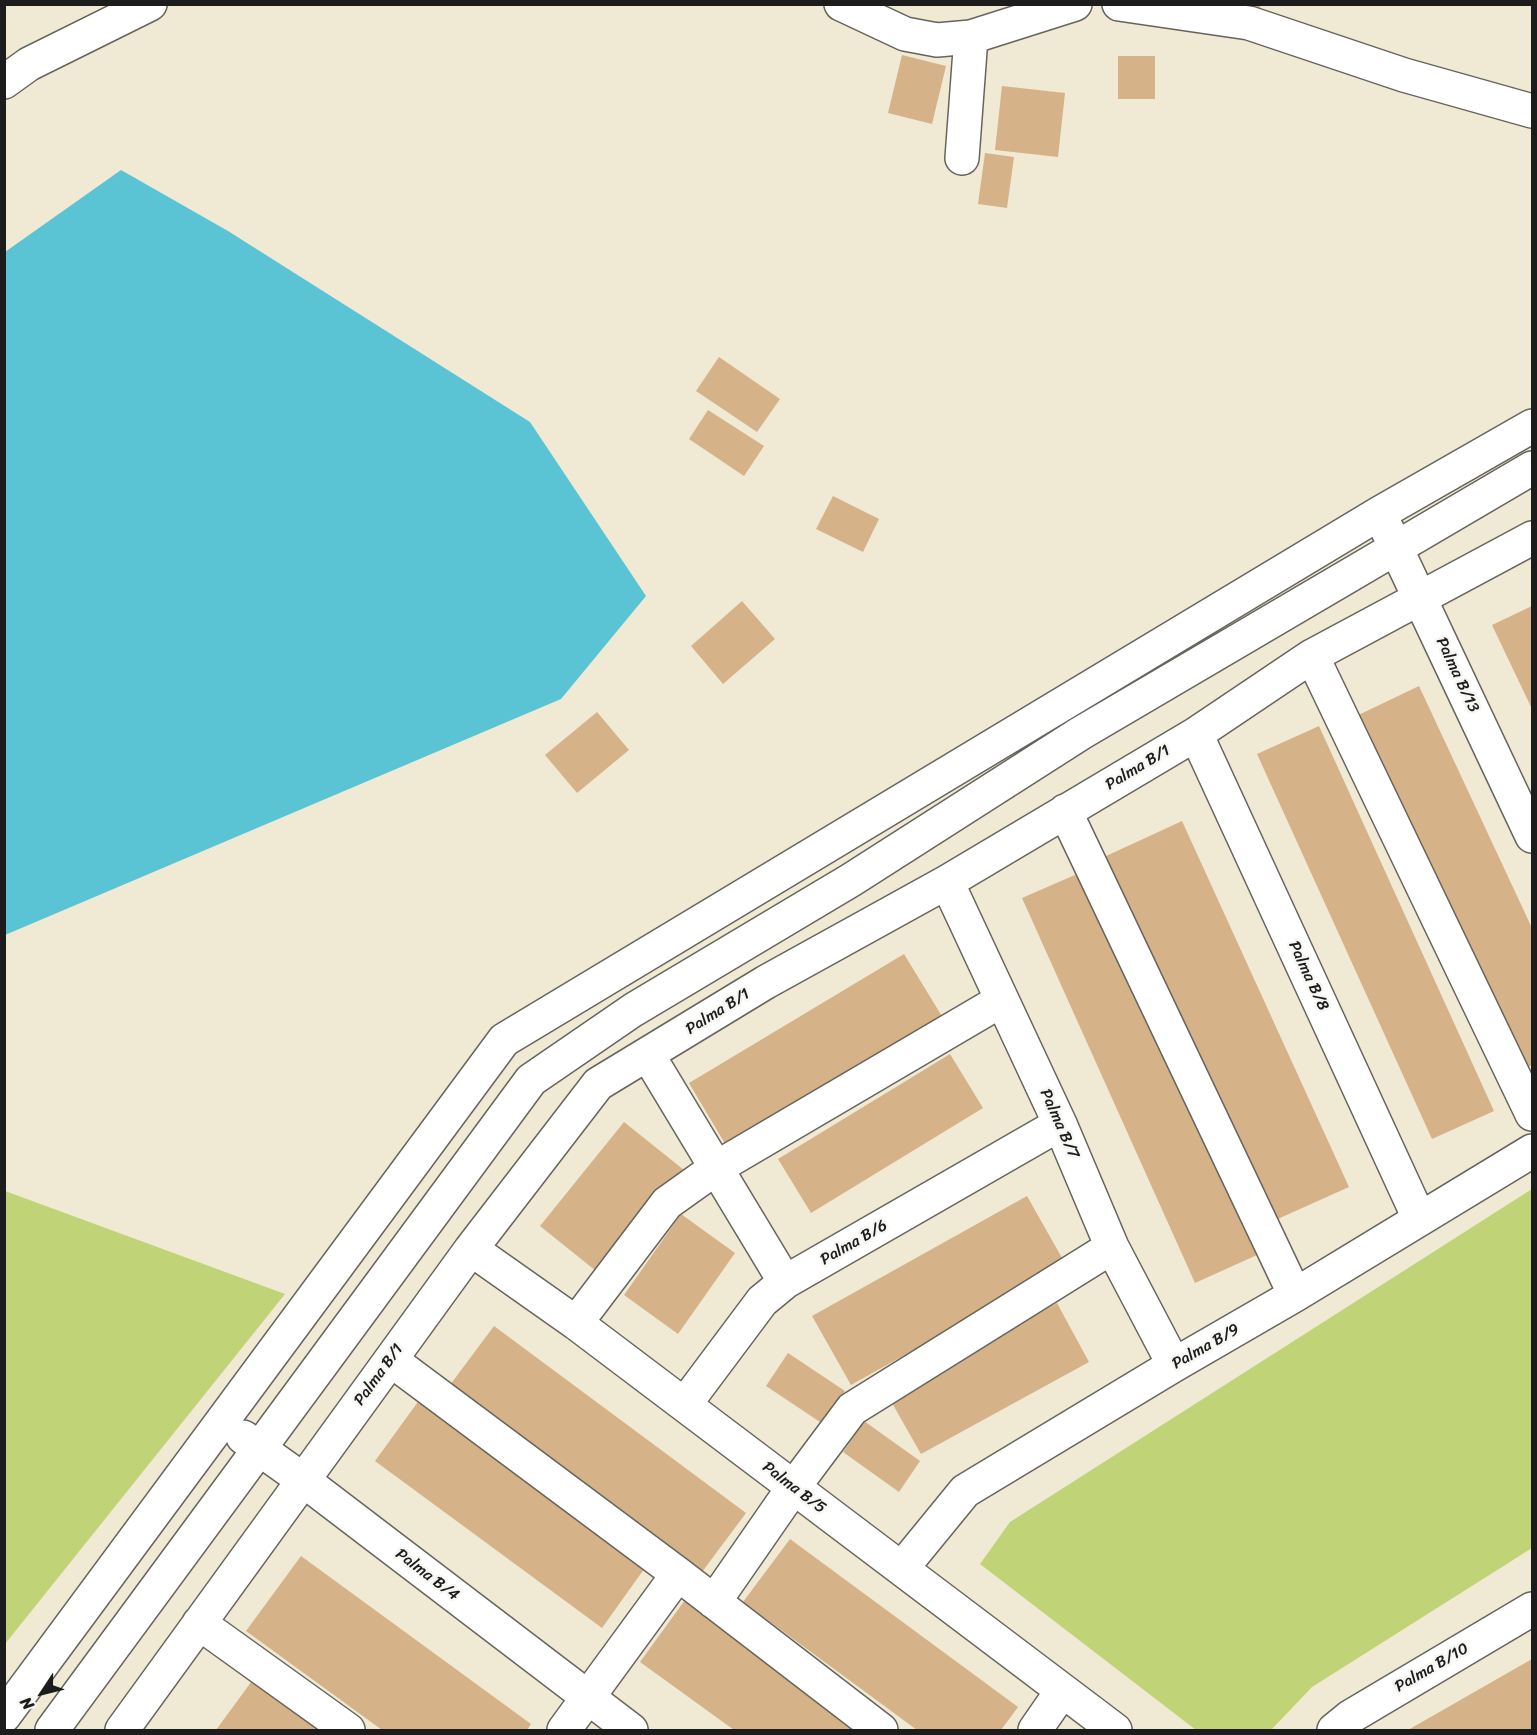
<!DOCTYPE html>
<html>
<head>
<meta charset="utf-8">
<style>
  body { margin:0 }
  #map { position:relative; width:1537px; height:1735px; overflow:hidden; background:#f0e9d4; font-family:Sriracha,sans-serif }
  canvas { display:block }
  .frame { position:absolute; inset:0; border:6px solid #1c1c1c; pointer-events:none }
  .north { position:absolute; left:12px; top:1663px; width:60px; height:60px; -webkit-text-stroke:4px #f6f6f2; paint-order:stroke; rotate:235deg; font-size:16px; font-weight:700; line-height:24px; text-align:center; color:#1c1c1c }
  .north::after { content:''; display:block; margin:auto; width:21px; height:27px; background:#1c1c1c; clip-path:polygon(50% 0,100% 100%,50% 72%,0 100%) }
</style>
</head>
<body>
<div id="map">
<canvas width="1537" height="1735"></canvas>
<div class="frame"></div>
<div class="north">N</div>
</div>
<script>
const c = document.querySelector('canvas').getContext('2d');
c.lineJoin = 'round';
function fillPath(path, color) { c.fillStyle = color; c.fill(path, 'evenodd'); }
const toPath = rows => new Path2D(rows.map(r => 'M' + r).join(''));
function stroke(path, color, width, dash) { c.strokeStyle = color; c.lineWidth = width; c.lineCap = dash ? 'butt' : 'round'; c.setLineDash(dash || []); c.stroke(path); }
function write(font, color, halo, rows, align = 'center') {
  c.font = font + ' Sriracha,sans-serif'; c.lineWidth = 5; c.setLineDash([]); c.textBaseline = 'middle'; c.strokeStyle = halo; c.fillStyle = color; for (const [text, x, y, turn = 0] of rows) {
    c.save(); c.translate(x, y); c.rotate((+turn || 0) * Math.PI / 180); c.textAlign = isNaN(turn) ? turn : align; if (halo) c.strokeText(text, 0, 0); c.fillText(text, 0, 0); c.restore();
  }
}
fillPath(toPath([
  [1532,1189,1532,1548,1312,1687,1271,1730,1196,1730,980,1564,1010,1522],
  [5,1191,285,1294,5,1644,4,1191]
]), '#c0d377');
fillPath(toPath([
  [121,170,228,231,530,422,646,596,561,699,5,935,5,252]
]), '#5ac4d5');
fillPath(toPath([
  [1244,4,1262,4,1257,12],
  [902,55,946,66,932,124,888,113],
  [1118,56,1155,56,1155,99,1118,99],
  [1002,86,1065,93,1058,157,995,150],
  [985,153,1014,157,1007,208,978,204],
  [719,357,780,399,757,432,696,391],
  [708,410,764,446,744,476,689,439],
  [833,496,879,519,863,552,816,529],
  [742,601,775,639,723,684,691,646],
  [1532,606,1532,709,1492,625],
  [1419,686,1532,928,1532,1065,1515,1073,1350,719],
  [597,712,629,750,577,793,545,755],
  [1319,726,1494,1111,1432,1139,1257,754],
  [1182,821,1349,1187,1271,1222,1104,857],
  [1084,871,1257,1255,1195,1283,1022,898],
  [904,954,943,1018,727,1147,689,1083],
  [950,1054,983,1108,811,1213,778,1159],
  [624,1122,684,1170,601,1275,540,1226],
  [1027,1196,1066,1265,851,1385,812,1316],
  [681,1214,735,1253,678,1334,624,1295],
  [1057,1303,1089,1362,921,1454,888,1396],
  [494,1326,746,1513,702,1572,450,1385],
  [788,1353,845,1391,823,1424,766,1386],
  [420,1399,647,1565,602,1628,375,1461],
  [864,1421,920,1461,899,1492,843,1452],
  [790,1539,1018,1707,1001,1730,917,1730,743,1602],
  [301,1556,531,1724,527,1730,382,1730,246,1631],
  [685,1600,862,1730,734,1730,640,1662],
  [1532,1659,1532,1730,1408,1730],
  [257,1674,335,1730,216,1730]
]), '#d6b289');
const minor = toPath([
  [841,4,905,34,937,40,971,37,1075,4],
  [1119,4,1249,23,1404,75,1532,111],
  [4,82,29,64,150,4],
  [962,158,971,37],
  [1387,529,1532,836],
  [1312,656,1532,1114],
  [1196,734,1419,1218],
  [1065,811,1295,1295],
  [947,882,1060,1124,1112,1247,1174,1365],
  [648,1055,785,1282],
  [471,1249,576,1323,1115,1730],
  [576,1323,667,1203,716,1168,1002,1000],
  [391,1360,678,1574,881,1730],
  [685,1404,762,1301,785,1282,1060,1124],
  [243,1437,303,1480,631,1730],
  [902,1568,965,1491,1174,1365,1295,1295,1532,1151],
  [714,1602,793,1488,852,1409,1112,1247],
  [199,1623,348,1730],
  [4,1716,504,1040,1380,513,1532,426],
  [52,1730,531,1080,633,1010,851,880,1081,733,1532,468],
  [122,1730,471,1249,598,1084,766,982,947,882,1196,734,1312,656,1532,538],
  [564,1730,678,1574],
  [1035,1730,1062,1691],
  [1334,1730,1350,1717,1532,1609]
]);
stroke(minor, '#66645c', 36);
stroke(minor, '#fff', 33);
write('16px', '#1c1c1c', '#f6f6f2', [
  ["Palma B/13",1457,675,65],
  ["Palma B/1",1138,768,-31],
  ["Palma B/8",1308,976,65],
  ["Palma B/1",718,1012,-32],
  ["Palma B/7",1059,1124,66],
  ["Palma B/6",854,1243,-30],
  ["Palma B/9",1206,1347,-30],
  ["Palma B/1",379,1375,-54],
  ["Palma B/5",794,1488,37],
  ["Palma B/4",427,1575,37],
  ["Palma B/10",1432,1668,-30]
]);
</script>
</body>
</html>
